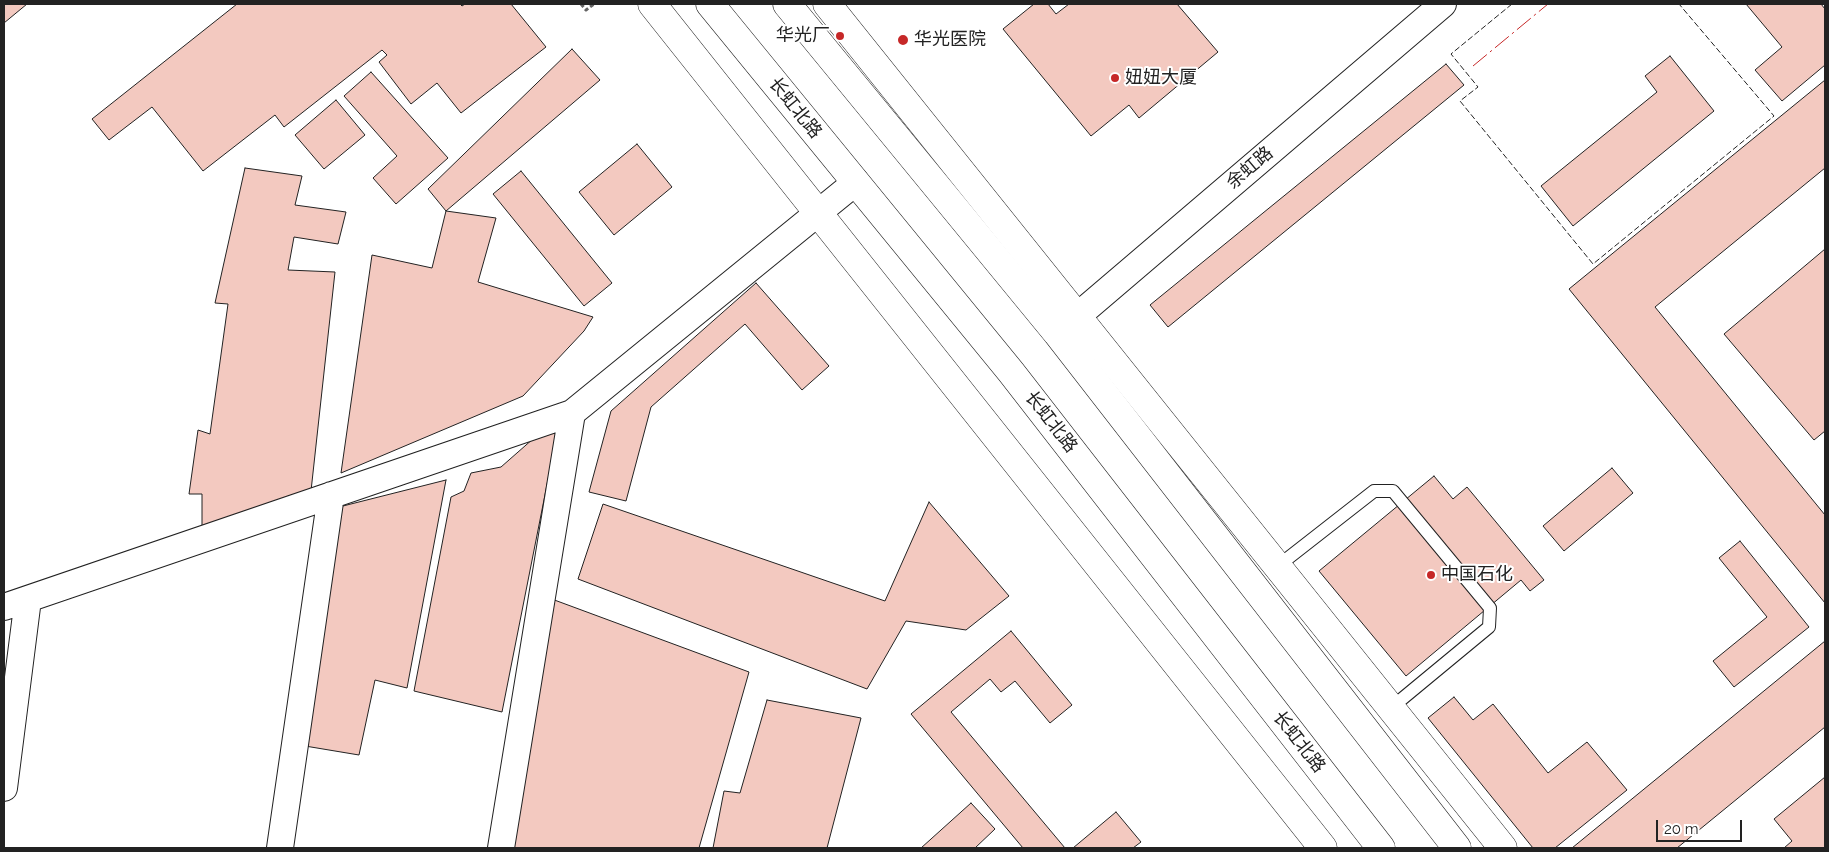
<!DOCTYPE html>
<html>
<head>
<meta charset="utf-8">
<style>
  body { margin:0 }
  #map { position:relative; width:1829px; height:852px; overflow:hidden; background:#fff; font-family:Raleway,sans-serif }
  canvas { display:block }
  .frame { position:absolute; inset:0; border:5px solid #222; pointer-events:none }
  .scale { position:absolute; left:1656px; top:820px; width:86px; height:22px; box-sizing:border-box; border:2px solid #222; border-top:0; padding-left:6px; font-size:15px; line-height:18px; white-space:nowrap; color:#222; -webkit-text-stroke:4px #fff; paint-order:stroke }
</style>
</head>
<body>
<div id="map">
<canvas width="1829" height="852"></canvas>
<div class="frame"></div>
<div class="scale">20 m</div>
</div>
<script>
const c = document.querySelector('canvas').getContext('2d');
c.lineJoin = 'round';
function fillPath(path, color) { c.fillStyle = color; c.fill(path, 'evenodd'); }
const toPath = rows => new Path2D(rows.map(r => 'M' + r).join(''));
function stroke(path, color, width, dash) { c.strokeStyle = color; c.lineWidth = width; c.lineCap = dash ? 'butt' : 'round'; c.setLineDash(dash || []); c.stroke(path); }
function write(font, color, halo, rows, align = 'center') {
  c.font = font + ' Raleway,"Noto Sans SC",sans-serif'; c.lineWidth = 4; c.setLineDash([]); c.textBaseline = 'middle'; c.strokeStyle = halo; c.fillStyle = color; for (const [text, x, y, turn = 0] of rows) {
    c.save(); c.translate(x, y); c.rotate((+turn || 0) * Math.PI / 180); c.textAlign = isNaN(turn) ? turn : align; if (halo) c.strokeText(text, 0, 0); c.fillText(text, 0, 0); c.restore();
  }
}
const building = toPath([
  [4,4,27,4,4,23,4,4],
  [237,4,460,4,462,6,465,4,511,4,546,47,461,113,437,83,411,104,379,62,387,55,382,50,284,127,275,115,203,171,152,107,109,140,92,119,237,4],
  [1034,4,1048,4,1056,14,1069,4,1177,4,1218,52,1139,118,1129,105,1091,136,1003,29,1034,4],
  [1746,4,1821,4,1825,9,1825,65,1782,101,1755,70,1782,47,1746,4],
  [572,49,600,80,446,211,428,189,572,49],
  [1670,56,1714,111,1573,226,1541,186,1657,92,1645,76,1670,56],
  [1446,64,1464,85,1168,327,1150,305,1446,64],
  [371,72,448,158,396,204,373,178,397,156,344,96,371,72],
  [1825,80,1825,168,1655,307,1825,515,1825,603,1569,289,1825,80],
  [336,100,365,135,324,169,295,135,336,100],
  [637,144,672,187,614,235,579,192,637,144],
  [245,168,302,176,295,205,346,212,338,244,294,237,288,270,335,272,311,491,202,527,202,494,189,494,198,430,210,434,228,304,215,303,245,168],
  [521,171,612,283,584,306,493,194,521,171],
  [446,211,496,218,478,282,593,317,584,331,523,396,341,473,372,255,432,268,446,211],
  [1825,249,1825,431,1814,440,1724,334,1825,249],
  [756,283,829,366,802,390,745,324,651,407,626,501,589,492,611,411,756,283],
  [542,431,557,434,502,712,414,691,451,497,464,491,471,473,501,467,542,431],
  [1612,468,1633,493,1564,551,1543,526,1612,468],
  [1434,476,1453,499,1467,487,1544,580,1530,591,1521,580,1406,676,1319,571,1434,476],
  [446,480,407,688,375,680,359,755,305,746,339,507,446,480],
  [929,502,1009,596,966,630,906,621,867,689,578,579,603,504,885,601,929,502],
  [1740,541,1809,627,1734,687,1713,661,1767,617,1719,558,1740,541],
  [549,598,749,672,699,848,506,848,549,598],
  [1011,631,1072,705,1050,723,1015,681,1001,692,990,679,951,712,1065,848,1023,848,911,714,1011,631],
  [1825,641,1825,727,1677,848,1572,848,1825,641],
  [1454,697,1473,720,1493,704,1548,773,1587,742,1627,790,1555,848,1533,848,1428,718,1454,697],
  [767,700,861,718,827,848,713,848,724,791,740,793,767,700],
  [1825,777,1825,848,1784,848,1792,841,1774,819,1825,777],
  [971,803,995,829,975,848,921,848,971,803],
  [1116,812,1141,842,1133,848,1073,848,1116,812]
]);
fillPath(building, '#f3c9c0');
stroke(building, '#222', 1);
const lane = toPath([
  [1278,566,1374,491,1393,491,1490,608,1489,627,1391,708]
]);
const street = toPath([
  [1061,330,1443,4],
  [4,607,572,413,856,182],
  [4,788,28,599],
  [280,848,331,495],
  [501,848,572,413]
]);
const secondary = toPath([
  [652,4,1323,848],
  [827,4,1503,848]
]);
const highway = toPath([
  [710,4,1011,372,1381,848],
  [787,4,1057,333,1457,848]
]);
stroke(lane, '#222', 14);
stroke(street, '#222', 28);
stroke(secondary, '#222', 29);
stroke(highway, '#222', 29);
stroke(toPath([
  [581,4,586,10,594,4]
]), '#646464', 3, [4, 2.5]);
stroke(lane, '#fff', 12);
stroke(street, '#fff', 26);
stroke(secondary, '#fff', 28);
stroke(highway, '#fff', 28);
stroke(toPath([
  [1512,4,1451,54,1478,87,1460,101,1593,264,1774,116,1679,4]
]), '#222', 1, [6, 2.5]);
stroke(toPath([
  [1473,66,1548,4]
]), '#c62828', 1, [18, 4, 2.5, 4]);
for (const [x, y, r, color] of [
  [840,36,5,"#c62828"],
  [903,40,6,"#c62828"],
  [1115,78,5,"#c62828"],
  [1431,575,5,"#c62828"]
]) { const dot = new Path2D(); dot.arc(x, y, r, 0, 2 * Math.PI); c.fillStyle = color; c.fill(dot); stroke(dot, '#fff', 2); }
write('18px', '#222', '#fff', [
  ["华光厂",830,36,"right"],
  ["华光医院",914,40],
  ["妞妞大厦",1125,78],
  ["中国石化",1441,575]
], 'left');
write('18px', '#222', '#fff', [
  ["长虹北路",795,108,51],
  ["余虹路",1250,168,-40],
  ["长虹北路",1051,422,52],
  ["长虹北路",1299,742,52]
]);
</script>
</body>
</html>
